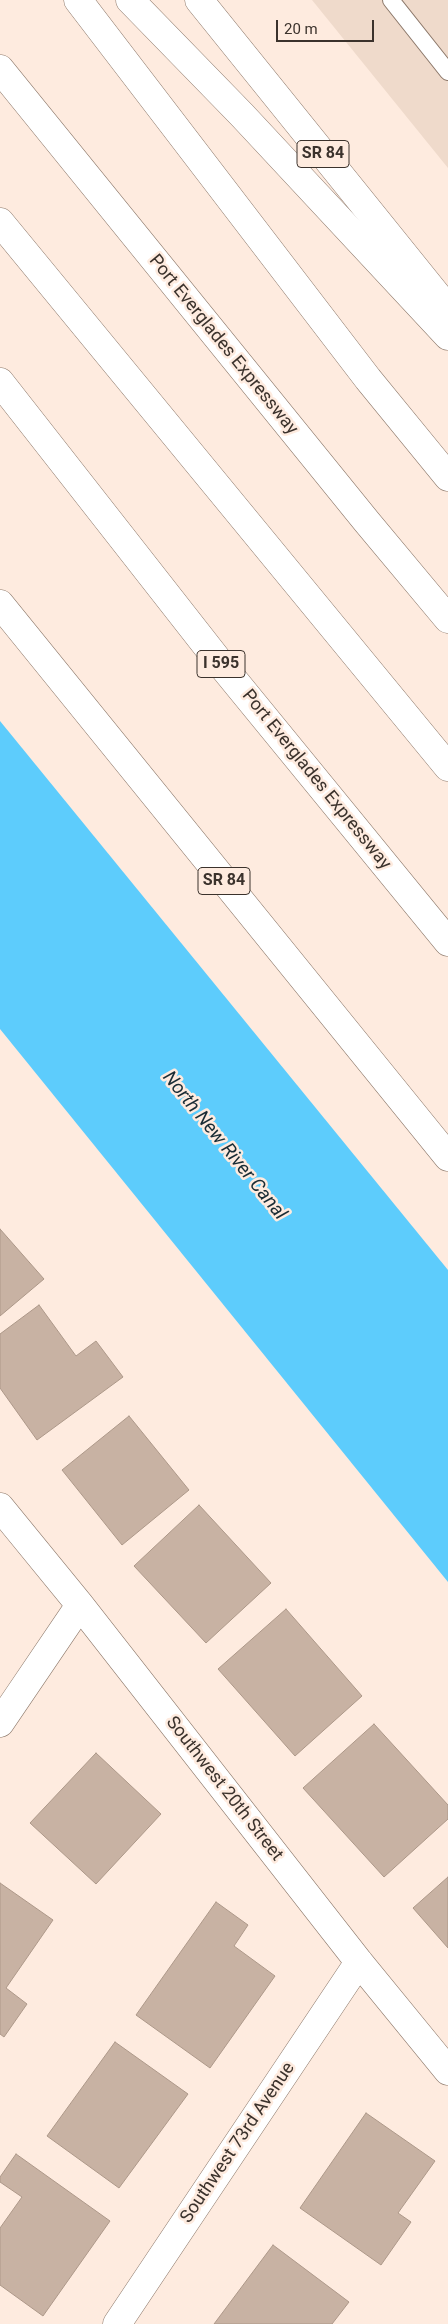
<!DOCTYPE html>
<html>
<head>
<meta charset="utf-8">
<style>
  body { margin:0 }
  #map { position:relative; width:448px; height:2324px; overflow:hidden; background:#feebdf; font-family:Roboto,sans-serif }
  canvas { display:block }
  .scale { position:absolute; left:276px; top:20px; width:98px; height:22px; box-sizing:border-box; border:2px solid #3b322c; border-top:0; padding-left:6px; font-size:15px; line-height:18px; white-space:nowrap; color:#3b322c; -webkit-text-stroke:4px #feebdf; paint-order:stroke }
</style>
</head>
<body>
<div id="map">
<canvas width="448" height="2324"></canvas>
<div class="scale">20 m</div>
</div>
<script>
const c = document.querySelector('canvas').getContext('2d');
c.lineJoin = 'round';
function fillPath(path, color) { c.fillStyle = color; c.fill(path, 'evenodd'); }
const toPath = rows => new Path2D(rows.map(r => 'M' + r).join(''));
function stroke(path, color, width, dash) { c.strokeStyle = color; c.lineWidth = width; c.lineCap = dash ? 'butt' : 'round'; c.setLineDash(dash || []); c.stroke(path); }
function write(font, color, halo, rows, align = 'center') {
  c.font = font + ' Roboto,sans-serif'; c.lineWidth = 5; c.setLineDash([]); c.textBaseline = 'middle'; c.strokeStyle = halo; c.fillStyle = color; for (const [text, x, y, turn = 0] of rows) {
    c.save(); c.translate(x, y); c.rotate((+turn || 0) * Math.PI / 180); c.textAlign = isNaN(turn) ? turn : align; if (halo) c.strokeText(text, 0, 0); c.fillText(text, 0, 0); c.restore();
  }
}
fillPath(toPath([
  [312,0,448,0,448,168]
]), '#efdacb');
fillPath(toPath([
  [0,721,448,1270,448,1582,0,1029]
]), '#5dccfc');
const building = toPath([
  [0,1229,44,1279,0,1316,0,1229],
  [39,1305,76,1356,96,1341,123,1377,37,1440,0,1388,0,1334,39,1305],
  [129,1416,189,1490,122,1545,62,1470,129,1416],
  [199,1505,271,1583,206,1643,134,1566,199,1505],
  [286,1609,362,1696,295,1756,218,1669,286,1609],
  [374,1724,448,1805,448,1819,384,1877,303,1788,374,1724],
  [96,1753,161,1814,96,1884,30,1823,96,1753],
  [448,1877,448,1948,413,1908,448,1877],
  [0,1883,53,1920,6,1988,27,2004,4,2037,0,2034,0,1883],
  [216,1902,248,1925,234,1946,275,1976,210,2068,136,2015,216,1902],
  [115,2042,188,2094,119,2188,47,2136,115,2042],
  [366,2113,435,2161,398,2213,411,2222,381,2265,300,2208,366,2113],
  [16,2154,110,2221,43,2316,0,2285,0,2228,22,2197,0,2182,0,2177,16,2154],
  [273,2245,349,2302,332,2324,214,2324,273,2245]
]);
fillPath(building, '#c8b2a3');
stroke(building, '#ad9889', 1);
const lane = toPath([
  [391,0,448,72]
]);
const street = toPath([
  [0,1507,80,1605,359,1962,448,2071],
  [0,1723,80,1605],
  [117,2324,359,1962]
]);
const primary = toPath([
  [199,0,448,309],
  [0,604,448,1157]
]);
const highway = toPath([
  [78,0,368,379,448,477],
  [130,0,242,115,448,336],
  [0,69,367,522,448,619],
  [0,222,448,767],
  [0,382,224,668,448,942]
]);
stroke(lane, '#8c786a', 18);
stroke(street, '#8c786a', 29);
stroke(primary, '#8c786a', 29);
stroke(highway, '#8c786a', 29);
stroke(lane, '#fff', 16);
stroke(street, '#fff', 28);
stroke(primary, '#fff', 28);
stroke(highway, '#fff', 28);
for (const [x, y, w] of [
  [323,154,52],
  [221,664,48],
  [224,881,52]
]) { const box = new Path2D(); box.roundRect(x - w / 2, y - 13.5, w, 27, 4); c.fillStyle = '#feebdf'; c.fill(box); stroke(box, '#3b322c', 1); }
write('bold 16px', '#3b322c', null, [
  ["SR 84",323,154],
  ["I 595",221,664],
  ["SR 84",224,881]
]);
write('18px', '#3b322c', '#feebdf', [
  ["Port Everglades Expressway",223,345,51],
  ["Port Everglades Expressway",316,780,51],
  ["Southwest 20th Street",224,1789,52],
  ["Southwest 73rd Avenue",238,2143,-56]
]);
write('italic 19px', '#192c35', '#feebdf', [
  ["North New River Canal",224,1146,51]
]);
</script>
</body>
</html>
